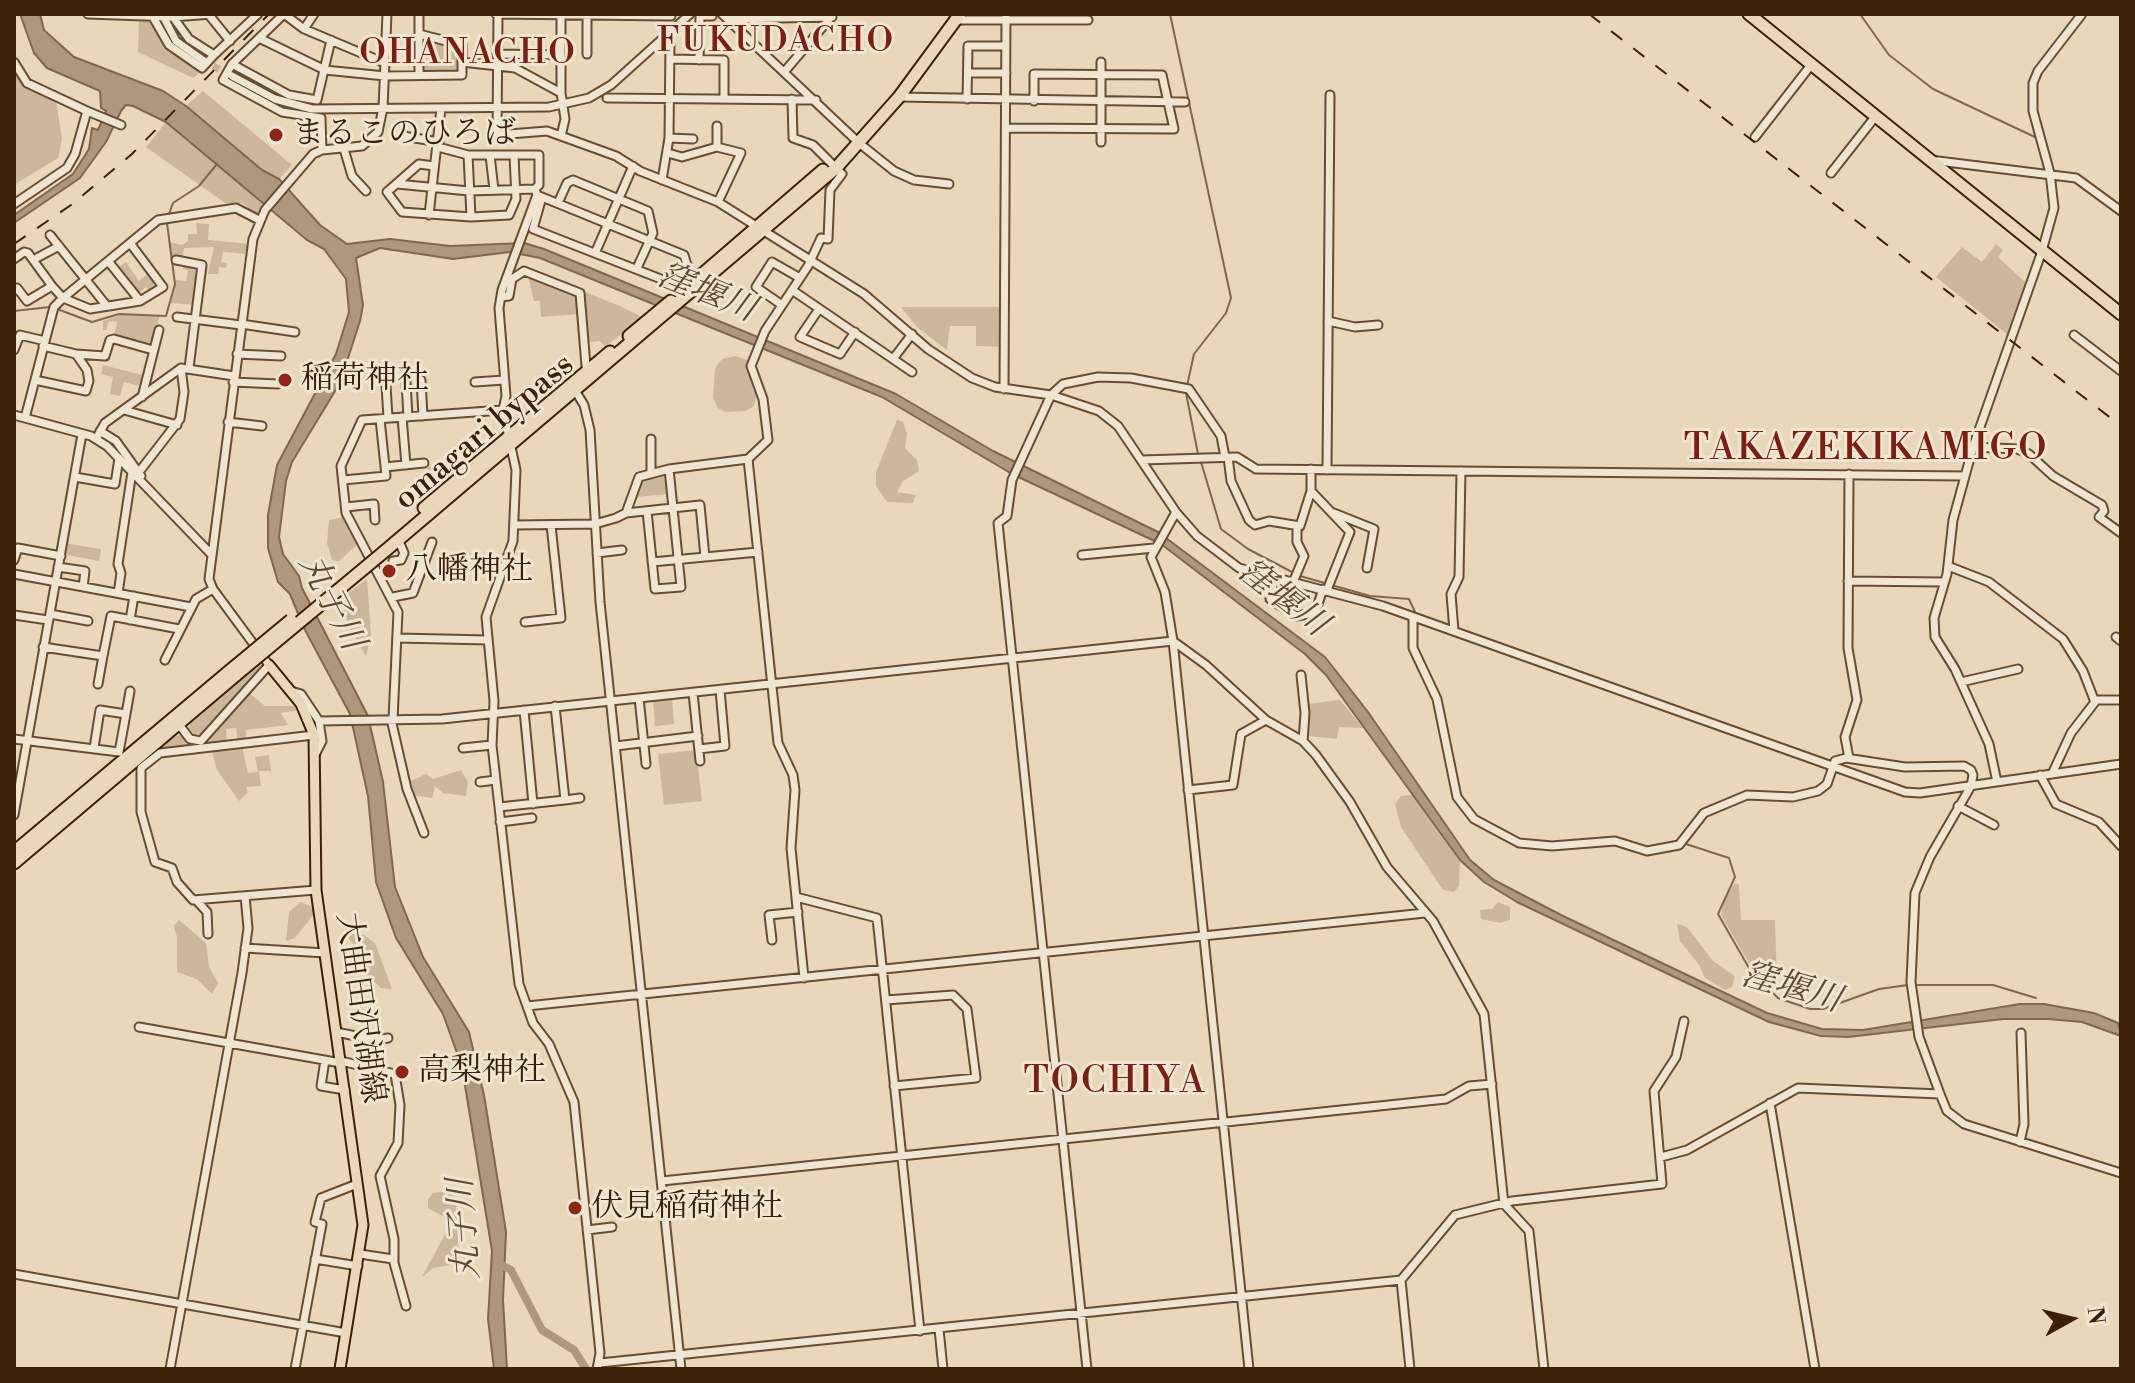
<!DOCTYPE html>
<html>
<head>
<meta charset="utf-8">
<style>
  body { margin:0 }
  #map { position:relative; width:2135px; height:1383px; overflow:hidden; background:#e8d7ba; font-family:"Libre Bodoni",serif }
  canvas { display:block }
  .frame { position:absolute; inset:0; border:16px solid #3b1f07; pointer-events:none }
  .north { position:absolute; left:2031px; top:1279px; width:80px; height:80px; -webkit-text-stroke:6px #f0e5d2; paint-order:stroke; rotate:82deg; font-size:22px; font-weight:700; line-height:32px; text-align:center; color:#3b1f07 }
  .north::after { content:''; display:block; margin:auto; width:28px; height:36px; background:#3b1f07; clip-path:polygon(50% 0,100% 100%,50% 72%,0 100%) }
</style>
</head>
<body>
<div id="map">
<canvas width="2135" height="1383"></canvas>
<div class="frame"></div>
<div class="north">N</div>
</div>
<script>
const c = document.querySelector('canvas').getContext('2d');
c.lineJoin = 'round';
function fillPath(path, color) { c.fillStyle = color; c.fill(path, 'evenodd'); }
const toPath = rows => new Path2D(rows.map(r => 'M' + r).join(''));
function stroke(path, color, width, dash) { c.strokeStyle = color; c.lineWidth = width; c.lineCap = dash ? 'butt' : 'round'; c.setLineDash(dash || []); c.stroke(path); }
function write(font, color, halo, rows, align = 'center') {
  c.font = font + ' "Libre Bodoni","Noto Serif JP",serif'; c.lineWidth = 6; c.setLineDash([]); c.textBaseline = 'middle'; c.strokeStyle = halo; c.fillStyle = color; for (const [text, x, y, turn = 0] of rows) {
    c.save(); c.translate(x, y); c.rotate((+turn || 0) * Math.PI / 180); c.textAlign = isNaN(turn) ? turn : align; if (halo) c.strokeText(text, 0, 0); c.fillText(text, 0, 0); c.restore();
  }
}
fillPath(toPath([
  [139,18,151,19,168,48,200,72,193,78,138,52],
  [421,38,458,46,460,71,423,73],
  [16,75,26,85,56,100,62,139,58,158,14,185],
  [203,91,292,165,279,179,262,170,186,106],
  [166,122,266,203,259,216,242,203,225,203,146,147],
  [196,223,209,224,208,240,249,244,247,254,223,252,221,262,227,263,226,268,219,267,218,274,208,274,214,247,184,248,182,258,173,262,169,242,182,245,188,241,188,234,197,234],
  [1996,244,2003,250,1998,257,2026,283,2008,335,1936,277,1962,247,1982,262],
  [126,262,139,281,150,272,161,286,151,292,146,287,136,295,116,269],
  [183,264,199,267,195,305,171,303,176,280,186,281,188,270,183,269],
  [528,276,579,294,580,314,541,317,540,301,534,301],
  [585,292,622,307,642,317,605,347,600,341,588,342],
  [901,307,1003,307,1002,347,976,346,976,326,950,326,947,350,917,327],
  [121,315,160,315,151,347,114,337,117,322,109,321,106,330,103,330,103,321],
  [735,356,748,360,757,397,753,407,745,411,726,412,718,408,713,398,715,368,722,359],
  [103,365,146,376,143,387,124,382,120,396,110,394,113,377,101,374],
  [897,420,903,422,907,434,905,448,917,460,919,471,903,481,897,492,916,495,913,503,887,502,876,486,876,472],
  [462,464,462,468,429,493,428,467],
  [667,473,669,494,635,497,641,477],
  [343,517,353,524,360,542,339,561,332,560,327,543,329,520],
  [64,543,101,549,99,561,62,554],
  [367,579,371,635,366,656,349,627,341,598],
  [261,663,259,669,202,734,194,734,189,728,190,723],
  [248,692,265,706,299,706,295,711,281,713,288,725,246,730,246,737,237,738,236,728,226,729,227,743,198,747,158,749,176,736,182,735,194,745,207,743],
  [672,698,674,724,655,726,653,700],
  [1340,700,1363,728,1339,727,1337,739,1307,736,1308,704],
  [242,746,248,773,258,772,255,757,269,755,271,771,259,771,261,786,246,787,248,792,239,801,217,770,212,751],
  [696,750,702,801,664,805,658,754],
  [461,770,468,782,466,796,443,793,435,786,432,798,413,795,411,781,426,774,433,779],
  [1412,795,1460,862,1459,886,1454,892,1443,890,1401,827,1395,804,1401,796],
  [1735,883,1739,885,1741,920,1775,920,1777,985,1774,987,1768,986,1752,968,1721,915,1724,901],
  [300,902,311,906,314,914,295,938,286,941,289,912],
  [1498,902,1510,907,1510,920,1500,923,1481,919,1480,910,1492,909],
  [179,920,206,943,209,967,218,983,212,994,197,979,177,972,177,937,174,926],
  [1677,924,1687,927,1713,961,1735,976,1732,987,1725,990,1704,977,1700,966,1680,941],
  [349,926,356,935,364,935,375,943,392,989,381,988,356,965,352,958,354,945,344,933],
  [452,1191,456,1204,459,1259,456,1264,433,1268,422,1277,450,1225,448,1219,428,1208,428,1199,433,1193]
]), '#cbb89c');
const water = toPath([
  [20,14,40,14,44,30,74,57,163,91,186,106,262,170,279,179,320,225,347,244,390,239,450,246,524,243,544,249,896,394,993,451,1158,532,1325,657,1368,712,1470,860,1494,880,1561,915,1767,1013,1822,1029,1863,1030,2020,1004,2044,1004,2094,1013,2118,1023,2121,1036,2082,1022,2048,1019,2003,1019,1848,1037,1821,1036,1769,1022,1517,902,1484,882,1460,860,1326,675,1305,654,1161,544,1012,474,882,397,540,258,510,252,453,259,380,248,356,258,363,305,360,321,340,383,292,462,286,481,279,537,283,554,299,576,302,588,368,716,383,782,395,887,423,957,469,1032,484,1095,506,1232,503,1300,507,1369,494,1369,488,1319,492,1251,462,1067,443,1014,396,938,376,882,368,796,350,714,304,628,290,594,278,582,268,548,268,515,277,465,336,354,349,312,346,279,324,249,307,240,166,122,133,106,126,105,121,111,106,142,80,178,14,223,14,215,73,174,89,149,92,128,98,130,106,111,101,108,100,91,47,68,34,53,20,14]
]);
fillPath(water, '#ad987d');
stroke(water, '#7f684e', 2);
stroke(toPath([
  [1170,14,1231,298,1226,313,1194,354,1187,386],
  [1860,14,1889,55,1933,89,2037,138],
  [169,214,173,203,199,186,217,164],
  [57,309,92,322,119,314,166,316,175,284,167,223],
  [14,311,50,307],
  [1186,393,1198,454],
  [1201,462,1221,529,1248,549,1292,572],
  [1300,576,1370,596,1409,599,1416,614],
  [1425,666,1438,692],
  [1440,698,1452,755],
  [1599,839,1620,839],
  [1686,844,1729,858,1735,877,1718,914,1749,968,1778,998,1810,1009,1823,1009,1879,989,1908,985],
  [1658,845,1679,842],
  [1915,985,1993,985,2036,998]
]), '#7f684e', 2);
stroke(toPath([
  [498,1263,511,1270,542,1330,574,1350,586,1369]
]), '#ad987d', 8);
stroke(toPath([
  [204,61,230,75]
]), '#c5b296', 7, [7, 3.5]);
const minor = toPath([
  [88,14,173,17,212,14],
  [162,14,176,41,204,61],
  [496,14,671,16],
  [498,14,497,135,547,131,616,156,640,171,718,202,864,294,928,349,972,378,995,387,1051,395,1099,411,1118,426,1176,512,1197,536,1239,568,1383,606,1905,792,1920,793,2121,764],
  [722,14,859,143,894,171,914,180,949,184],
  [209,15,230,41],
  [587,15,587,54],
  [153,17,169,45,202,68,214,55,189,39,173,17],
  [728,19,832,17],
  [956,20,1088,20],
  [304,29,314,14],
  [419,34,462,45,462,62,515,68,561,93],
  [259,38,325,70,385,76,462,75,462,62],
  [497,54,561,55],
  [214,55,258,14],
  [670,59,724,60,724,99],
  [699,60,700,16,712,16],
  [14,62,27,83,87,111,75,154,67,168,14,204],
  [232,64,284,14,304,29,385,63],
  [785,71,832,16],
  [968,73,1006,73],
  [419,75,419,14],
  [232,76,275,99,312,109,549,107,589,98,611,85,690,14],
  [899,97,1185,102],
  [607,98,816,100],
  [792,99,793,138,813,145,831,163],
  [967,99,968,46,1006,46],
  [87,111,121,125],
  [1006,128,1174,129,1162,75,1034,74,1034,101],
  [403,136,439,142],
  [561,136,565,119,561,93,561,14],
  [1755,137,1811,65],
  [669,138,693,139],
  [1101,142,1101,62],
  [438,147,468,155,539,155,539,185,535,189,537,195],
  [717,147,717,126],
  [344,149,352,176,366,191],
  [322,150,321,118,282,112,223,80,232,64,289,95,317,100,331,40],
  [668,153,682,157,717,147,741,153,718,202],
  [468,155,471,217],
  [490,155,494,190],
  [1930,160,2076,178,2121,211],
  [434,166,419,164,387,192,402,212,471,217,509,215,516,199,514,155],
  [1831,173,1875,117],
  [662,180,669,138,670,44],
  [397,184,469,191,535,189],
  [542,197,533,229,666,281,673,282,688,268,684,255,537,195,502,290,499,308,506,396,503,410,516,470,513,541,486,617,494,701,492,745,519,984,533,1023,549,1044,574,1102,600,1353,597,1369],
  [558,203,567,183,573,180,648,211,653,233,637,268],
  [429,215,441,108],
  [50,235,106,305],
  [596,251,633,166],
  [14,259,24,252,28,253,52,286,27,301,17,288,14,291],
  [33,260,59,246],
  [176,260,202,265,189,368],
  [108,261,140,301],
  [52,286,63,298,90,309,140,301,163,287,130,243],
  [792,290,912,372],
  [501,297,509,296,512,279,524,271,580,293,586,366],
  [782,305,756,287,772,262,800,278],
  [819,309,800,337,840,354,855,332],
  [177,317,241,325],
  [1328,321,1355,327,1378,325],
  [241,324,295,332],
  [2074,335,2121,371],
  [14,350,20,335,45,341],
  [76,354,105,356,110,340,114,339,153,350],
  [237,354,281,356],
  [893,359,912,334],
  [35,380,86,391,89,381,87,370,76,354,43,346],
  [421,380,423,416],
  [233,382,278,384],
  [406,382,408,417],
  [475,382,504,380],
  [386,385,388,418],
  [1004,389,1006,14],
  [576,392,584,405,590,430,600,602,681,1369],
  [142,397,159,330],
  [124,410,177,425],
  [14,415,91,436,107,446,211,554],
  [402,417,406,465],
  [25,418,54,307,63,298,158,220,236,208,259,220],
  [228,422,262,426],
  [100,431,116,441,141,476],
  [96,439,105,423,181,368,234,376],
  [651,439,651,473],
  [1973,447,2017,449,2029,454,2053,476,2102,505,2104,511,2099,517,2121,533],
  [1228,457,1231,481,1249,520,1255,525,1269,521,1300,526,1311,491,1311,469],
  [748,459,778,743,793,775,795,790,791,848,804,978],
  [1142,460,1237,457,1256,469,1965,476],
  [385,467,424,463],
  [1327,470,1330,95],
  [139,472,180,419,184,392,181,368],
  [75,477,115,484,119,458],
  [343,480,386,476,380,419],
  [1311,491,1350,532,1327,590],
  [346,507,374,504,375,520],
  [647,511,655,589,681,587,669,469],
  [1176,512,1151,557,1165,592,1173,641,1249,1369],
  [626,513,700,505,705,557],
  [1334,513,1374,529,1367,568],
  [515,525,595,524,616,518,626,513,639,477,669,469,748,459,768,440,763,399,751,366,765,331,808,266,821,238,828,239,830,190,842,174,836,168],
  [597,553,622,550],
  [1082,555,1154,548],
  [14,560,18,548,61,556],
  [393,561,401,560,404,553,398,539],
  [652,562,758,552],
  [1948,566,1989,582,2063,639,2083,671,2095,702,2071,733,2052,774],
  [58,567,85,571,83,587],
  [14,574,191,607],
  [1275,577,1270,599,1296,616,1315,613,1323,589],
  [1294,580,1304,556,1297,542,1297,528],
  [1848,581,1944,582],
  [118,593,121,573,118,564,132,472],
  [393,597,413,593,432,542],
  [50,614,88,621],
  [14,615,48,620],
  [1413,617,1413,648,1437,699,1457,797,1474,819,1519,843,1552,846,1615,841,1647,851,1679,845,1704,813,1747,795,1793,797,1818,791,1827,784,1835,761,1846,758,1905,767,1964,766,1971,770,1973,775,1971,786,1930,857,1915,893,1911,982,1919,1037,1940,1094,1947,1111,1964,1124,2121,1173],
  [130,620,134,596],
  [525,622,561,618,551,525],
  [1454,631,1451,594,1459,577,1461,471],
  [2116,637,2121,641],
  [398,638,488,640],
  [43,647,103,656,98,684],
  [103,656,111,616,179,629],
  [165,660,196,599,213,589],
  [1301,675,1305,713,1303,741],
  [1961,682,2018,669],
  [291,691,301,694,319,721,322,741,316,753],
  [693,693,700,761],
  [639,698,646,764],
  [2095,700,2121,700],
  [524,710,533,804],
  [126,714,130,691],
  [391,719,407,789,424,833],
  [393,719,398,612,346,513,341,466,362,420,503,410],
  [319,721,442,719,1173,641,1206,665,1266,720,1303,741,1316,755,1350,802,1387,867,1433,921,1484,1014,1504,1204,1529,1231,1544,1369],
  [177,722,190,739,201,741,269,665,213,589,209,579,253,239,265,210,313,154,322,150,362,146,378,132,383,108,387,14],
  [314,735,160,753,141,768,141,812,155,862,172,868,177,882,193,900,316,890],
  [14,739,119,752,126,714,100,710,94,748],
  [616,746,698,736],
  [463,748,492,745],
  [699,749,725,746,720,690],
  [1849,758,1845,737,1857,700,1848,648,1849,474],
  [2040,775,2056,804,2099,822,2121,846],
  [480,782,496,780],
  [1997,782,1989,744,1955,669,1935,637,1934,618,1947,574,1953,520,1973,447,2042,251,2054,208,2050,173,2033,111,2033,83,2038,71,2082,14],
  [1188,790,1233,785,1241,734,1266,720],
  [565,800,580,798],
  [1958,806,1994,825],
  [499,807,565,800,555,706],
  [14,815,82,434],
  [500,822,532,818],
  [796,897,877,918,920,1331],
  [197,901,207,912,208,934],
  [772,940,769,915,798,912],
  [245,948,325,953],
  [886,1000,953,995,967,1009,976,1078,894,1086],
  [527,1006,1425,913],
  [139,1027,341,1063],
  [336,1032,376,1040,388,1038],
  [325,1060,321,1086,345,1090],
  [341,1061,395,1074,400,1105,398,1143,380,1176,394,1239,394,1263,406,1306],
  [1770,1103,1815,1369],
  [2020,1142,2024,1124,2021,1033],
  [1661,1157,1687,1150,1798,1088,1940,1094],
  [662,1181,1446,1099,1469,1086,1492,1084],
  [587,1230,612,1227],
  [360,1254,393,1259],
  [315,1259,358,1266],
  [14,1274,346,1333],
  [939,1329,943,1369],
  [600,1363,1401,1280],
  [170,1369,242,973,248,928,245,896],
  [295,1369,322,1224,315,1222,321,1198,357,1184],
  [1087,1369,998,523,1007,516,1012,480,1051,395,1063,384,1098,377,1131,378,1189,389,1221,436,1225,457],
  [1410,1369,1401,1280,1455,1215,1512,1201,1662,1184,1654,1091,1676,1057,1684,1021]
]);
const major = toPath([
  [269,665,301,704,314,735,316,890,363,1225,340,1369]
]);
const highway = toPath([
  [1749,14,2121,314],
  [684,290,823,170],
  [629,336,671,301],
  [424,508,610,352],
  [385,551,836,168,899,97,960,14],
  [14,852,233,668],
  [14,863,236,675]
]);
stroke(minor, '#664d34', 11);
stroke(major, '#3b1f07', 13);
stroke(highway, '#3b1f07', 15);
stroke(minor, '#f0e5d2', 7);
stroke(major, '#e8d7ba', 9);
stroke(highway, '#e8d7ba', 11);
stroke(toPath([
  [1589,14,2121,426],
  [14,244,71,205,132,154,269,14]
]), '#3b1f07', 2, [14, 14]);
const highwayBridge = toPath([
  [233,668,291,620],
  [236,675,385,551]
]);
stroke(highwayBridge, '#3b1f07', 15, []);
stroke(highwayBridge, '#e8d7ba', 11);
for (const [x, y, r, color] of [
  [276,135,8,"#8f2418"],
  [285,380,8,"#8f2418"],
  [389,571,8,"#8f2418"],
  [402,1072,8,"#8f2418"],
  [575,1208,8,"#8f2418"]
]) { const dot = new Path2D(); dot.arc(x, y, r, 0, 2 * Math.PI); c.fillStyle = color; c.fill(dot); stroke(dot, '#f0e5d2', 3); }
write('32px', '#3b1f07', '#f0e5d2', [
  ["まるこのひろば",292,135],
  ["稲荷神社",301,380],
  ["八幡神社",405,571],
  ["高梨神社",418,1072],
  ["伏見稲荷神社",591,1208]
], 'left');
write('32px', '#3b1f07', '#f0e5d2', [
  ["omagari bypass",485,433,-40],
  ["大曲田沢湖線",359,1008,82]
]);
c.letterSpacing = '2px';
write('34px', '#7a1f14', '#f0e5d2', [
  ["FUKUDACHO",776,43],
  ["OHANACHO",468,55]
]);
c.letterSpacing = '0px';
write('italic 34px', '#634930', '#f0e5d2', [
  ["窪堰川",706,294,22],
  ["窪堰川",1282,599,38],
  ["丸子川",330,603,63],
  ["窪堰川",1791,989,16],
  ["丸子川",466,1229,-94]
]);
c.letterSpacing = '2px';
write('36px', '#7a1f14', '#f0e5d2', [
  ["TAKAZEKIKAMIGO",1866,450],
  ["TOCHIYA",1115,1083]
]);
c.letterSpacing = '0px';
</script>
</body>
</html>
